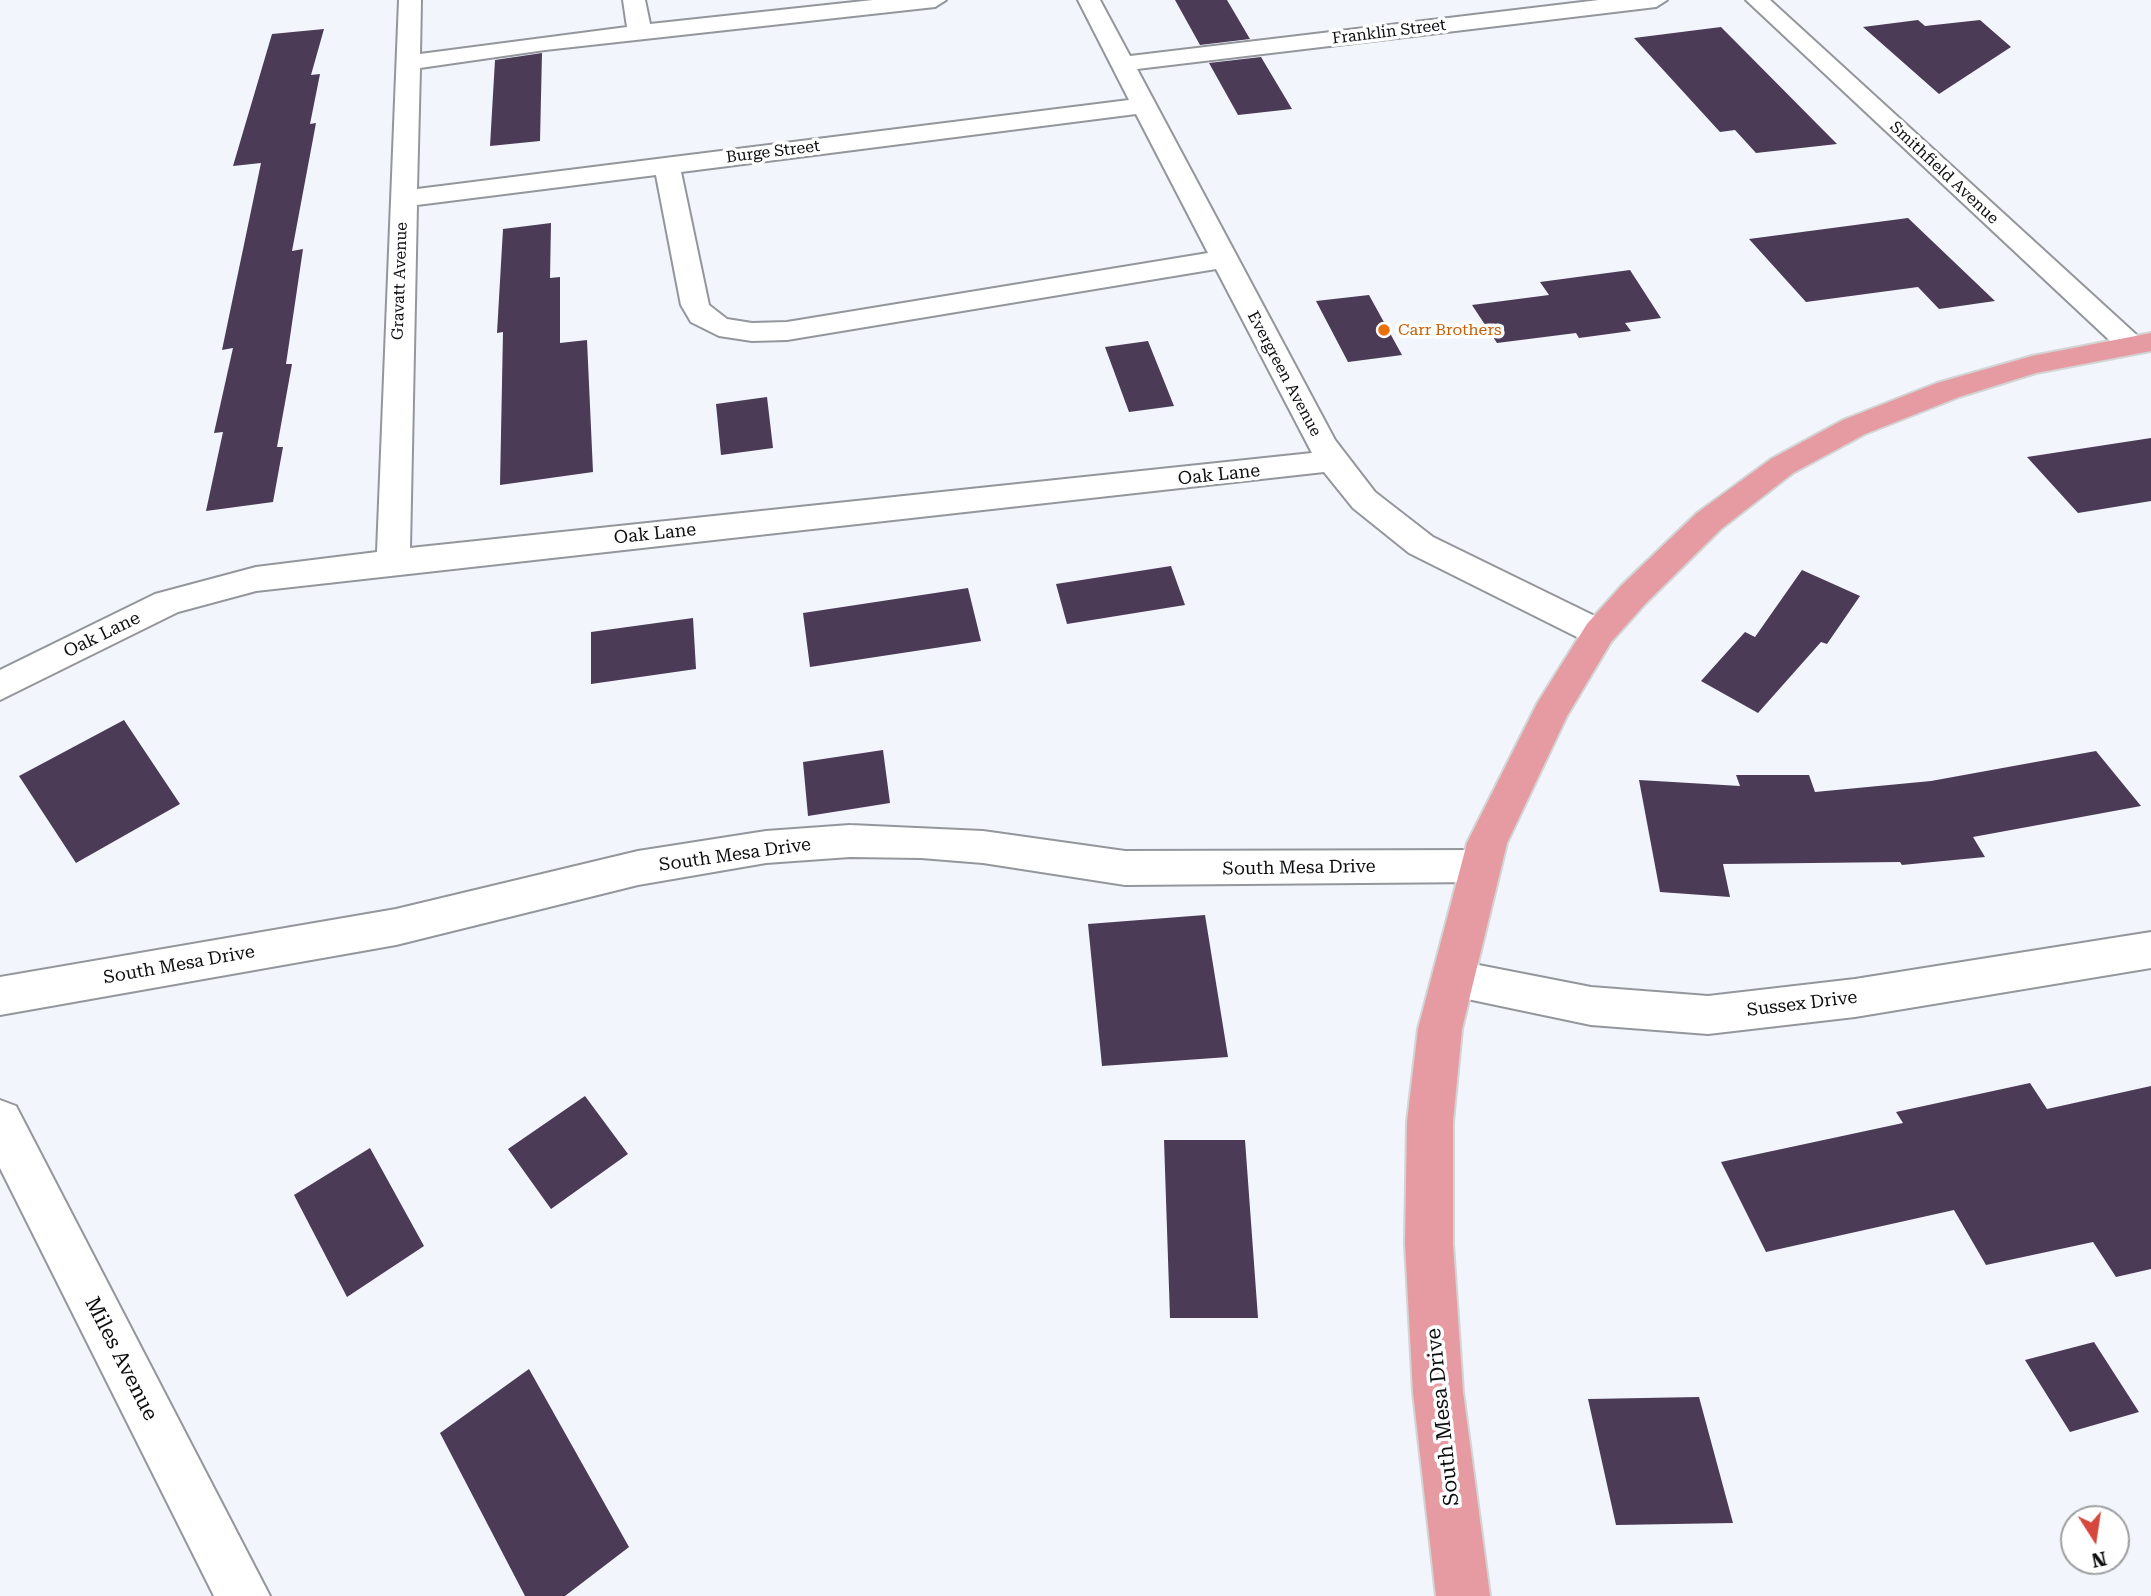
<!DOCTYPE html>
<html>
<head>
<meta charset="utf-8">
<style>
  body { margin:0 }
  #map { position:relative; width:2151px; height:1596px; overflow:hidden; background:#f2f5fc; font-family:"Roboto Serif",serif }
  canvas { display:block }
  .north { position:absolute; left:2060px; top:1505px; width:70px; height:70px; box-sizing:border-box; background:#fff; border:2px solid #9e9f9f; border-radius:50%; rotate:168deg; font-size:19px; font-weight:700; line-height:28px; text-align:center; color:#0d0e10 }
  .north::after { content:''; display:block; margin:auto; width:24px; height:32px; background:#d6483d; clip-path:polygon(50% 0,100% 100%,50% 72%,0 100%) }
</style>
</head>
<body>
<div id="map">
<canvas width="2151" height="1596"></canvas>
<div class="north">N</div>
</div>
<script>
const c = document.querySelector('canvas').getContext('2d');
c.lineJoin = 'round';
function fillPath(path, color) { c.fillStyle = color; c.fill(path, 'evenodd'); }
const toPath = rows => new Path2D(rows.map(r => 'M' + r).join(''));
function stroke(path, color, width, dash) { c.strokeStyle = color; c.lineWidth = width; c.lineCap = dash ? 'butt' : 'round'; c.setLineDash(dash || []); c.stroke(path); }
function write(font, color, halo, rows, align = 'center') {
  c.font = font + ' "Roboto Serif",serif'; c.lineWidth = 7; c.setLineDash([]); c.textBaseline = 'middle'; c.strokeStyle = halo; c.fillStyle = color; for (const [text, x, y, turn = 0] of rows) {
    c.save(); c.translate(x, y); c.rotate((+turn || 0) * Math.PI / 180); c.textAlign = isNaN(turn) ? turn : align; if (halo) c.strokeText(text, 0, 0); c.fillText(text, 0, 0); c.restore();
  }
}
fillPath(toPath([
  [1175,0,1227,0,1250,39,1200,45],
  [1918,20,1925,26,1980,20,2011,47,1939,94,1863,27],
  [1721,27,1837,144,1756,153,1735,130,1720,132,1634,38],
  [324,29,311,75,320,74,310,124,316,123,292,251,303,249,286,364,292,364,277,447,283,447,273,502,206,511,223,432,214,433,233,348,222,350,261,163,233,166,272,34],
  [542,53,540,141,490,146,495,60],
  [1261,57,1292,109,1238,115,1209,63],
  [1908,218,1995,301,1939,309,1918,287,1806,302,1749,239],
  [551,223,550,278,560,277,560,343,587,340,593,472,500,485,503,332,497,333,503,229],
  [1630,270,1661,318,1625,323,1631,331,1579,338,1576,333,1497,343,1472,305,1549,295,1540,282],
  [1369,295,1402,355,1348,362,1316,301],
  [1148,341,1174,406,1129,412,1105,347],
  [767,397,773,448,721,455,716,404],
  [2151,438,2151,501,2078,513,2027,457],
  [1171,566,1185,605,1067,624,1056,584],
  [1802,570,1860,596,1827,644,1821,642,1758,713,1701,681,1745,632,1755,637],
  [968,588,981,641,810,667,803,613],
  [693,618,696,669,591,684,591,632],
  [124,720,180,804,76,863,19,776],
  [883,750,890,803,808,816,803,762],
  [2096,751,2141,806,1973,837,1985,857,1902,865,1900,862,1723,864,1730,897,1660,892,1639,780,1740,786,1736,775,1809,775,1815,792,1931,781],
  [1205,915,1228,1057,1102,1066,1088,924],
  [2030,1083,2047,1109,2151,1086,2151,1269,2116,1277,2093,1242,1986,1265,1954,1210,1766,1252,1721,1162,1903,1123,1896,1112],
  [585,1096,628,1154,551,1209,508,1149],
  [1164,1140,1245,1140,1258,1318,1170,1318],
  [370,1148,424,1246,347,1297,294,1195],
  [2094,1342,2139,1412,2070,1432,2025,1360],
  [529,1369,629,1547,565,1596,525,1596,440,1433],
  [1699,1397,1733,1523,1616,1525,1588,1399]
]), '#4b3b57');
const minor = toPath([
  [399,0,421,0,420,54,627,27,623,0,645,0,650,24,873,0,946,0,935,7,545,50,420,68,417,189,1129,100,1078,0,1100,0,1130,56,1599,0,1667,0,1656,7,1137,69,1335,440,1375,492,1433,537,1611,624,1617,633,1611,642,1599,646,1587,642,1409,553,1353,508,1324,472,256,591,178,612,0,700,0,670,155,594,256,567,377,552,399,0],
  [1136,114,1208,253,787,322,752,323,727,319,709,305,681,172,1136,114],
  [656,175,681,305,691,322,719,336,752,341,787,340,1216,269,1312,453,410,548,417,205,656,175],
  [1746,0,1770,0,2141,339,2146,345,2141,351,2131,354,2121,351,1746,0],
  [850,825,983,831,1125,851,1481,850,1495,854,1501,866,1495,878,1481,882,1125,885,983,863,921,858,850,857,766,863,638,885,396,945,0,1015,0,977,396,909,638,851,766,831,850,825],
  [2151,932,2151,968,1855,1017,1708,1034,1591,1025,1453,996,1438,991,1432,978,1438,965,1453,960,1591,987,1708,996,1855,979,2151,932],
  [0,1100,16,1106,270,1596,214,1596,0,1168,0,1100]
]);
const major = toPath([
  [2151,333,2151,351,2036,373,1959,397,1865,434,1793,473,1721,529,1646,603,1611,642,1567,716,1507,843,1462,1029,1453,1122,1453,1244,1463,1392,1490,1596,1436,1596,1413,1392,1405,1244,1407,1122,1418,1029,1467,843,1538,702,1587,624,1622,585,1697,513,1771,459,1843,420,1937,383,2032,356,2151,333]
]);
stroke(minor, '#93969b', 4);
stroke(major, '#d3d4d4', 4);
fillPath(minor, '#fff');
fillPath(major, '#e69ba3');
for (const [x, y, r, color] of [
  [1384,330,7,"#e8710a"]
]) { const dot = new Path2D(); dot.arc(x, y, r, 0, 2 * Math.PI); c.fillStyle = color; c.fill(dot); stroke(dot, '#fff', 2.5); }
write('16px', '#0d0e10', '#fff', [
  ["Franklin Street",1389,32,-7],
  ["Burge Street",773,152,-7],
  ["Smithfield Avenue",1944,173,43],
  ["Gravatt Avenue",400,281,-88],
  ["Evergreen Avenue",1284,374,62]
]);
write('16px', '#c56008', '#fff', [
  ["Carr Brothers",1398,330]
], 'left');
write('18px', '#0d0e10', '#fff', [
  ["Oak Lane",1219,475,-6],
  ["Oak Lane",655,534,-6],
  ["Oak Lane",102,635,-26],
  ["South Mesa Drive",735,855,-8],
  ["South Mesa Drive",1299,868,-1],
  ["South Mesa Drive",179,965,-10],
  ["Sussex Drive",1802,1004,-7]
]);
write('21px', '#0d0e10', '#fff', [
  ["Miles Avenue",121,1359,63],
  ["South Mesa Drive",1443,1417,-96]
]);
</script>
</body>
</html>
